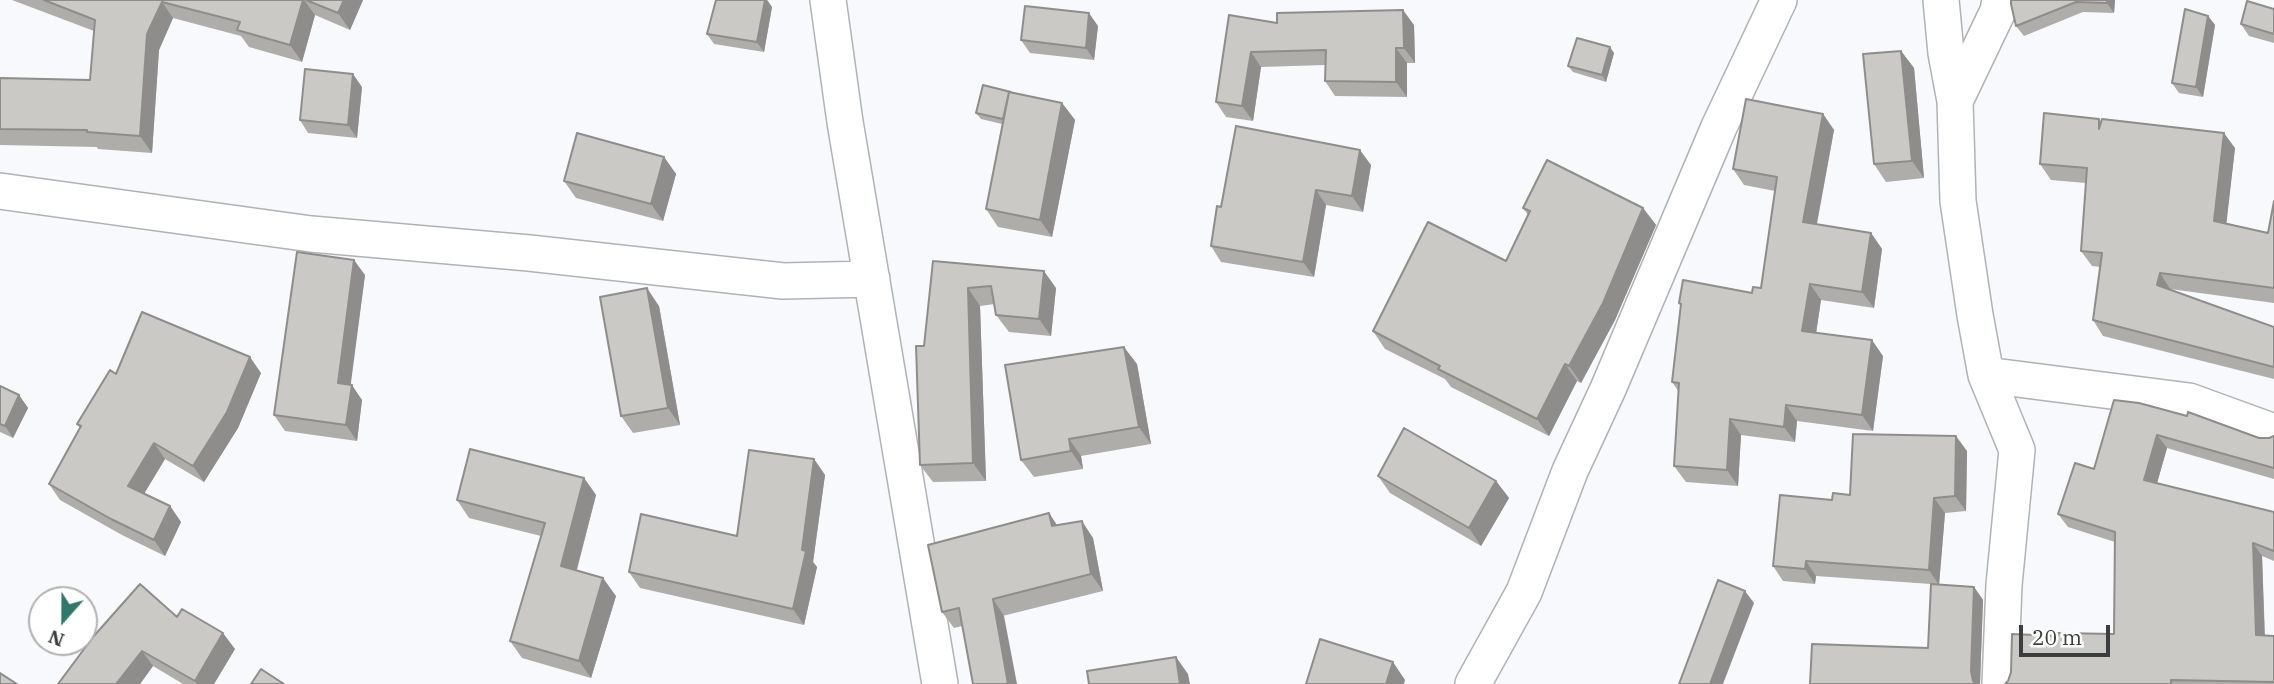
<!DOCTYPE html>
<html>
<head>
<meta charset="utf-8">
<style>
  body { margin:0 }
  #map { position:relative; width:2274px; height:684px; overflow:hidden; background:#f7f9fc; font-family:"IBM Plex Serif",serif }
  canvas { display:block }
  .north { position:absolute; left:28px; top:586px; width:70px; height:70px; box-sizing:border-box; background:#fff; border:2px solid #b1b1b2; border-radius:50%; rotate:201deg; font-size:19px; font-weight:700; line-height:28px; text-align:center; color:#3c3d3e }
  .north::after { content:''; display:block; margin:auto; width:24px; height:32px; background:#32776c; clip-path:polygon(50% 0,100% 100%,50% 72%,0 100%) }
  .scale { position:absolute; left:2019px; top:625px; width:91px; height:32px; box-sizing:border-box; border:4px solid #3c3d3e; border-top:0; padding-left:9px; font-size:21px; line-height:24px; white-space:nowrap; color:#3c3d3e; -webkit-text-stroke:5px #fff; paint-order:stroke }
</style>
</head>
<body>
<div id="map">
<canvas width="2274" height="684"></canvas>
<div class="north">N</div>
<div class="scale">20 m</div>
</div>
<script>
const c = document.querySelector('canvas').getContext('2d');
c.lineJoin = 'round';
const toPath = rows => new Path2D(rows.map(r => 'M' + r).join(''));
function stroke(path, color, width, dash) { c.strokeStyle = color; c.lineWidth = width; c.lineCap = dash ? 'butt' : 'round'; c.setLineDash(dash || []); c.stroke(path); }
function fillPath(path, color) { c.fillStyle = color; c.fill(path, 'evenodd'); }
const minor = toPath([
  [828,0,845,122,940,684],
  [1941,0,1946,53,1955,101,1958,201,1975,315,1986,375,2017,450,2004,585,2000,684],
  [1955,101,1998,11,2000,0],
  [0,191,311,234,529,253,783,281,872,279],
  [1986,375,2189,401,2274,432],
  [1473,684,1524,592,1570,471,1608,389,1719,127,1779,0]
]);
stroke(minor, '#b0b2b4', 38);
stroke(minor, '#fff', 35);
fillPath(toPath([
  [12,0,363,0,350,30,315,15,302,62,249,47,241,36,173,18,159,50,152,153,98,149,97,147,0,145,0,78,90,80,94,31],
  [716,0,767,0,772,7,764,52,714,44,707,34],
  [2115,0,2114,13,2083,12,2024,36,2016,26,2011,4],
  [2274,9,2274,43,2249,36,2241,24],
  [1229,15,1277,23,1414,25,1415,63,1407,63,1407,97,1335,96,1325,81,1325,65,1261,67,1253,121,1226,117,1216,102],
  [2208,16,2215,25,2203,97,2179,93,2172,83],
  [1098,26,1094,60,1030,53,1021,40],
  [1901,51,1914,68,1924,178,1886,182,1874,164],
  [1614,53,1606,82,1573,72,1568,66],
  [362,87,357,138,308,133,300,120],
  [1011,93,1062,103,1075,120,1052,237,998,227,986,209,1002,124,981,119,976,113],
  [1823,114,1834,130,1817,224,1871,233,1882,249,1874,308,1821,300,1816,333,1883,356,1873,431,1797,421,1795,442,1741,435,1738,486,1686,482,1674,466,1679,392,1672,382,1681,307,1679,303,1752,293,1761,288,1775,191,1744,185,1733,169],
  [2099,119,2101,122,2235,148,2226,223,2268,233,2274,201,2274,303,2170,289,2170,290,2274,327,2274,379,2103,336,2093,320,2100,267,2092,266,2081,251,2086,183,2051,180,2040,164],
  [664,157,676,174,663,221,576,198,564,181],
  [1371,165,1363,212,1326,205,1314,277,1221,262,1211,246,1221,207],
  [1523,208,1643,208,1656,225,1615,320,1581,383,1577,381,1549,436,1451,387,1445,379,1385,349,1373,331,1506,261,1528,215],
  [933,261,1056,288,1051,336,1009,332,996,315,995,304,980,306,986,481,933,482,920,465,924,346],
  [365,275,350,385,362,400,357,441,285,431,274,415],
  [659,306,680,425,633,433,621,416],
  [1137,364,1151,444,1081,456,1083,469,1034,477,1021,460],
  [261,373,238,428,204,482,165,459,144,494,170,506,181,522,165,556,122,535,60,500,49,484,80,428,77,424,116,374],
  [0,386,19,395,28,408,13,438,0,432],
  [2114,400,2259,438,2269,438,2274,436,2274,479,2167,448,2157,483,2274,512,2274,561,2262,556,2265,635,2274,636,2274,684,2005,684,2058,636,2114,634,2115,542,2068,527,2058,514,2094,469],
  [1967,451,1966,511,1945,513,1939,585,1974,587,1983,600,1980,684,1928,648,1931,584,1816,576,1815,584,1783,581,1773,566,1850,495],
  [814,459,825,475,813,562,817,567,804,625,640,588,629,572,737,536],
  [1378,476,1496,481,1509,498,1481,546,1390,493],
  [584,478,596,495,577,570,616,596,591,678,522,658,510,641,541,536,469,518,457,500],
  [1049,513,1057,525,1093,538,1103,591,954,628,942,612],
  [177,617,235,649,214,684,183,684,153,666,140,684,58,684]
]), '#afadaa');
fillPath(toPath([
  [303,0,304,0,315,15,302,62,290,45],
  [344,0,363,0,350,30,338,13],
  [765,0,767,0,772,7,764,52,757,42],
  [2107,0,2115,0,2114,13,2107,3],
  [162,2,173,18,159,50,152,153,140,136,147,34],
  [1403,10,1414,25,1415,63,1404,48],
  [1089,13,1098,26,1094,60,1086,48],
  [2208,16,2215,25,2203,97,2196,87],
  [1610,47,1614,53,1606,82,1602,75],
  [1396,48,1407,63,1407,97,1396,82],
  [1901,51,1914,68,1924,178,1912,161],
  [1251,52,1261,67,1253,121,1242,106],
  [353,74,362,87,357,138,348,125],
  [1062,103,1075,120,1052,237,1040,220],
  [1823,114,1834,130,1814,238,1803,222],
  [2224,133,2235,148,2225,236,2214,221],
  [1360,150,1371,165,1363,212,1352,196],
  [664,157,676,174,663,221,651,204],
  [1316,190,1326,205,1314,277,1303,262],
  [1643,208,1656,225,1615,320,1581,383,1569,366],
  [1871,233,1882,249,1874,308,1862,292],
  [354,260,365,275,349,398,338,383],
  [1044,271,1056,288,1051,336,1039,319],
  [2160,273,2170,289,2168,301,2157,285],
  [1810,284,1821,300,1814,347,1802,331],
  [647,288,659,306,680,425,668,408],
  [968,288,980,306,986,481,973,463],
  [1872,340,1883,356,1873,431,1862,415],
  [1124,347,1137,364,1151,444,1139,427],
  [250,357,261,373,238,428,204,482,193,466],
  [1565,364,1577,381,1549,436,1537,419],
  [352,385,362,400,357,441,346,425],
  [19,395,28,408,13,438,5,426],
  [1786,405,1797,421,1795,442,1784,427],
  [1730,419,1741,435,1738,486,1727,470],
  [2157,435,2167,448,2154,494,2144,480],
  [1956,436,1967,451,1966,511,1955,496],
  [1069,439,1081,456,1083,469,1071,451],
  [154,443,165,459,139,502,128,486],
  [814,459,825,475,813,562,817,567,804,625,793,609],
  [584,478,596,495,573,583,561,566],
  [1496,481,1509,498,1481,546,1469,528],
  [1934,498,1945,513,1939,585,1929,570],
  [170,506,181,522,165,556,154,540],
  [1049,513,1060,530,1052,526],
  [1082,521,1093,538,1103,591,1091,574],
  [2253,543,2262,556,2265,648,2256,635],
  [1806,561,1816,576,1815,584,1805,569],
  [603,578,616,596,591,678,579,661],
  [1974,587,1983,600,1980,684,1976,684,1973,681,1971,671],
  [1745,591,1754,603,1723,684,1710,684],
  [993,599,1004,616,1017,684,1008,684],
  [223,633,235,649,214,684,197,684,195,681],
  [142,651,153,666,140,684,116,684],
  [1176,657,1188,674,1190,684,1180,684],
  [1393,662,1405,680,1404,684,1386,684]
]), '#8e8d8b');
const building = toPath([
  [44,0,303,0,290,45,237,30,240,22,162,2,147,34,140,136,87,132,87,130,0,129,0,78,90,80,95,20,44,0],
  [306,0,344,0,338,13,306,0],
  [716,0,765,0,757,42,707,34,716,0],
  [2011,0,2107,0,2107,3,2076,2,2016,26,2011,4,2011,0],
  [2247,1,2274,9,2274,34,2241,24,2247,1],
  [1025,6,1089,13,1086,48,1021,40,1025,6],
  [2185,9,2208,16,2196,87,2172,83,2185,9],
  [1403,10,1404,48,1396,48,1396,82,1325,81,1326,50,1251,52,1242,106,1216,102,1229,15,1277,23,1277,13,1403,10],
  [1577,38,1610,47,1602,75,1568,66,1577,38],
  [1901,51,1912,161,1874,164,1863,54,1901,51],
  [305,69,353,74,348,125,300,120,305,69],
  [983,85,1011,92,1009,92,1003,119,976,113,983,85],
  [1009,92,1062,103,1040,220,986,209,1009,92],
  [1746,99,1823,114,1803,222,1871,233,1862,292,1810,284,1802,331,1872,340,1862,415,1786,405,1784,427,1730,419,1727,470,1674,466,1679,383,1672,382,1681,304,1679,303,1683,280,1752,293,1753,287,1761,288,1777,177,1733,169,1746,99],
  [2044,113,2099,119,2099,129,2102,119,2224,133,2214,221,2268,233,2274,201,2274,288,2160,273,2157,285,2274,327,2274,367,2093,320,2102,253,2081,251,2087,168,2040,164,2044,113],
  [1236,126,1360,150,1352,196,1316,190,1303,262,1211,246,1217,206,1221,207,1236,126],
  [577,133,664,157,651,204,564,181,577,133],
  [1547,160,1643,208,1603,303,1569,366,1565,364,1537,419,1438,369,1440,366,1373,331,1428,222,1506,261,1530,211,1523,208,1547,160],
  [297,252,354,260,338,383,352,385,346,425,274,415,297,252],
  [933,261,1044,271,1039,319,996,315,991,286,968,288,973,463,920,465,916,346,924,346,933,261],
  [647,288,668,408,621,416,600,297,647,288],
  [142,312,250,357,227,412,193,466,154,443,128,486,170,506,154,540,111,519,49,484,81,426,77,424,110,370,116,374,142,312],
  [1124,347,1139,427,1069,439,1071,451,1021,460,1005,365,1124,347],
  [0,386,19,395,5,426,0,424,0,386],
  [2114,400,2139,403,2187,416,2188,412,2259,438,2269,438,2274,436,2274,468,2157,435,2144,480,2274,512,2274,551,2253,543,2256,635,2274,636,2274,682,2171,680,2171,684,2005,684,2008,681,2011,672,2012,634,2058,636,2058,633,2114,634,2115,532,2058,514,2075,463,2094,469,2114,400],
  [1404,428,1496,481,1469,528,1378,476,1404,428],
  [1853,434,1956,436,1955,496,1934,498,1929,570,1806,561,1805,569,1773,566,1780,495,1832,500,1833,493,1850,495,1853,434],
  [470,449,584,478,561,566,603,578,579,661,510,641,545,523,457,500,470,449],
  [749,450,814,459,802,550,806,551,793,609,629,572,641,514,737,536,749,450],
  [1049,513,1052,526,1082,521,1091,574,993,599,1008,684,973,684,959,608,942,612,928,545,1049,513],
  [1718,580,1745,591,1710,684,1679,684,1718,580],
  [140,584,177,617,182,609,223,633,195,681,142,651,116,684,58,684,93,637,140,584],
  [1931,584,1974,587,1971,671,1973,681,1976,684,1810,684,1812,644,1928,648,1931,584],
  [1320,639,1393,662,1386,684,1306,684,1320,639],
  [1176,657,1180,684,1089,684,1087,671,1176,657],
  [261,669,284,684,251,684,261,669],
  [0,673,17,684,0,684,0,673]
]);
fillPath(building, '#cbc9c6');
stroke(building, '#8e8d8b', 2);
</script>
</body>
</html>
